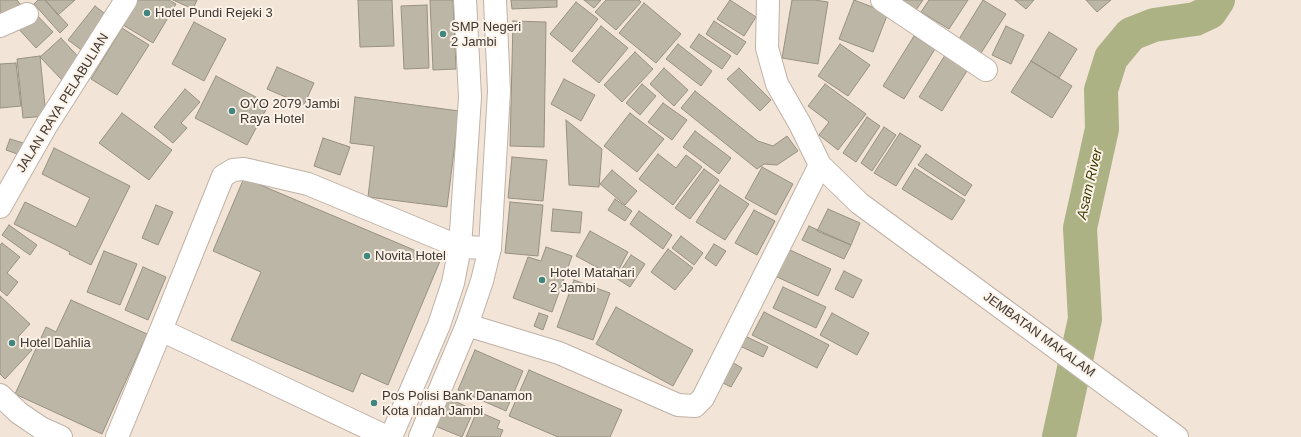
<!DOCTYPE html>
<html>
<head>
<meta charset="utf-8">
<style>
  body { margin:0 }
  canvas { display:block; background:#f2e4d7 }
</style>
</head>
<body>
<canvas width="1301" height="437"></canvas>
<script>
const c = document.querySelector('canvas').getContext('2d');
c.lineJoin = 'round';
const toPath = rows => new Path2D(rows.map(r => 'M' + r).join(''));
function stroke(path, color, width, dash) { c.strokeStyle = color; c.lineWidth = width; c.lineCap = dash ? 'butt' : 'round'; c.setLineDash(dash || []); c.stroke(path); }
function fillPath(path, color) { c.fillStyle = color; c.fill(path, 'evenodd'); }
function write(font, color, halo, rows, align = 'center') {
  c.font = font + ' Arial,sans-serif'; c.lineWidth = 4; c.setLineDash([]); c.textBaseline = 'middle'; c.strokeStyle = halo; c.fillStyle = color; for (const [text, x, y, turn = 0] of rows) {
    c.save(); c.translate(x, y); c.rotate((+turn || 0) * Math.PI / 180); c.textAlign = isNaN(turn) ? turn : align; if (halo) c.strokeText(text, 0, 0); c.fillText(text, 0, 0); c.restore();
  }
}
stroke(toPath([
  [1059,437,1085,319,1080,228,1102,129,1101,90,1111,58,1131,34,1154,25,1195,19,1210,12,1218,0]
]), '#acb284', 34);
const building = toPath([
  [0,0,17,0,20,4,0,17,0,0],
  [38,0,45,0,68,25,60,33,34,4,38,0],
  [45,0,75,0,58,15,45,0],
  [132,0,169,0,176,4,153,43,118,22,132,0],
  [173,0,197,0,193,9,173,0],
  [358,0,392,0,394,46,360,47,358,0],
  [430,0,453,0,456,69,433,70,430,0],
  [511,0,557,0,557,7,512,9,511,0],
  [584,0,601,0,594,8,584,0],
  [606,0,639,0,641,2,616,30,595,12,606,0],
  [730,0,756,17,744,36,717,19,730,0],
  [792,0,815,0,828,2,818,64,782,58,792,0],
  [854,0,888,13,873,52,839,39,854,0],
  [902,0,923,0,916,10,902,0],
  [929,0,968,0,949,29,921,12,929,0],
  [983,0,1006,14,981,53,959,39,983,0],
  [1015,0,1034,0,1026,9,1015,0],
  [1086,0,1111,0,1097,12,1086,0],
  [576,2,598,19,572,52,550,34,576,2],
  [644,3,681,34,656,63,619,33,644,3],
  [427,5,429,68,404,69,401,6,427,5],
  [95,6,113,20,87,54,68,40,95,6],
  [33,11,53,32,36,48,16,26,33,11],
  [513,21,546,22,544,147,510,146,513,21],
  [714,21,746,42,737,55,706,34,714,21],
  [194,22,226,39,204,81,172,64,194,22],
  [601,26,628,48,599,83,572,61,601,26],
  [1006,26,1024,35,1011,64,992,55,1006,26],
  [122,28,149,45,117,95,91,79,122,28],
  [1049,32,1077,49,1059,78,1031,61,1049,32],
  [699,34,731,56,722,69,690,47,699,34],
  [914,36,935,49,904,99,883,86,914,36],
  [61,38,82,61,62,80,40,57,61,38],
  [678,44,712,71,701,86,666,59,678,44],
  [840,44,870,65,848,96,818,76,840,44],
  [635,52,653,69,622,102,604,85,635,52],
  [947,52,970,66,942,111,919,97,947,52],
  [40,56,46,116,23,118,17,59,40,56],
  [1031,61,1072,86,1052,118,1011,92,1031,61],
  [16,63,21,106,0,108,0,64,16,63],
  [277,67,314,83,304,105,267,89,277,67],
  [664,68,688,90,674,106,650,84,664,68],
  [739,68,771,100,760,111,727,79,739,68],
  [216,76,269,104,247,145,195,118,216,76],
  [564,79,595,95,581,121,551,104,564,79],
  [642,84,656,96,640,115,626,103,642,84],
  [825,84,866,114,838,150,819,135,829,122,808,106,825,84],
  [185,89,200,102,181,123,187,128,173,143,154,127,185,89],
  [695,91,758,141,773,146,787,136,798,151,777,165,764,164,757,169,681,108,695,91],
  [355,97,459,111,447,207,368,197,374,146,350,143,355,97],
  [663,103,687,120,672,140,648,122,663,103],
  [122,113,172,150,149,180,99,143,122,113],
  [630,113,664,139,637,172,604,146,630,113],
  [867,117,880,126,856,162,843,153,867,117],
  [566,120,602,149,599,187,569,185,566,120],
  [884,127,896,135,872,171,861,163,884,127],
  [695,131,731,158,719,174,683,147,695,131],
  [900,133,921,146,896,186,874,173,900,133],
  [323,138,350,147,340,175,314,166,323,138],
  [10,139,30,145,26,157,6,150,10,139],
  [54,148,130,186,91,265,69,254,70,252,14,224,25,202,76,227,90,198,42,174,54,148],
  [658,154,676,168,686,155,702,167,673,205,639,179,658,154],
  [926,154,972,185,965,196,918,165,926,154],
  [512,157,547,160,543,201,508,198,512,157],
  [762,167,793,184,776,215,745,198,762,167],
  [915,168,965,200,952,220,902,189,915,168],
  [704,169,719,180,690,219,675,208,704,169],
  [612,170,637,191,625,205,600,184,612,170],
  [244,178,440,261,388,385,361,373,353,392,231,340,261,272,213,251,244,178],
  [720,185,749,204,725,240,696,222,720,185],
  [615,199,632,211,625,221,608,210,615,199],
  [510,202,543,205,538,256,505,253,510,202],
  [156,205,173,212,158,245,142,238,156,205],
  [553,209,582,212,580,233,551,231,553,209],
  [828,209,860,223,851,245,817,231,828,209],
  [754,210,775,221,757,255,735,243,754,210],
  [639,211,672,235,663,249,630,224,639,211],
  [9,225,37,245,30,255,2,235,9,225],
  [809,226,851,245,844,259,802,240,809,226],
  [590,231,628,252,615,277,576,256,590,231],
  [681,236,703,253,694,265,672,248,681,236],
  [2,243,20,257,7,273,18,282,7,296,0,290,0,245,2,243],
  [714,244,726,251,716,266,705,258,714,244],
  [546,247,572,256,552,312,513,298,528,257,541,261,546,247],
  [668,249,693,268,675,290,651,272,668,249],
  [788,249,831,269,818,296,775,276,788,249],
  [104,251,137,264,120,305,87,292,104,251],
  [631,255,645,264,630,287,616,278,631,255],
  [143,267,166,277,148,320,125,310,143,267],
  [844,271,862,280,853,298,835,289,844,271],
  [574,280,610,293,593,340,557,327,574,280],
  [783,287,826,307,816,328,773,308,783,287],
  [0,296,30,324,18,337,32,350,5,379,0,374,0,296],
  [71,300,147,334,102,434,15,394,46,327,56,332,71,300],
  [616,307,693,350,673,386,596,344,616,307],
  [764,312,829,345,817,368,752,335,764,312],
  [539,313,548,316,543,330,534,326,539,313],
  [832,313,869,333,857,355,820,335,832,313],
  [745,336,768,347,763,357,740,346,745,336],
  [475,350,523,371,506,411,458,390,475,350],
  [732,362,742,368,731,387,721,382,732,362],
  [529,370,622,410,610,437,558,437,509,416,529,370],
  [448,398,474,410,462,437,435,426,448,398],
  [477,411,500,421,497,428,503,430,500,437,466,437,477,411]
]);
fillPath(building, '#bcb6a6');
stroke(building, '#989182', 1);
const minor = toPath([
  [768,0,767,48,777,84,800,124,820,165,859,203,1177,437],
  [882,0,986,70],
  [0,26,27,14],
  [0,207,46,126,126,0],
  [467,325,559,353,678,405,695,406,703,398,820,165],
  [161,330,223,176,233,170,244,169,308,184,460,247,490,248],
  [0,395,19,413,41,428,61,437],
  [117,437,161,330,387,437]
]);
const highway = toPath([
  [391,437,439,325,453,283,460,247,470,97,465,0],
  [420,437,467,325,482,281,490,248,499,91,495,0]
]);
stroke(minor, '#c0b2a6', 24);
stroke(highway, '#c0b2a6', 24);
stroke(minor, '#fff', 22);
stroke(highway, '#fff', 22);
for (const [x, y, r, color] of [
  [147,13,4,"#40867e"],
  [443,34,4,"#40867e"],
  [232,111,4,"#40867e"],
  [367,256,4,"#40867e"],
  [542,280,4,"#40867e"],
  [12,343,4,"#40867e"],
  [374,403,4,"#40867e"]
]) { const dot = new Path2D(); dot.arc(x, y, r, 0, 2 * Math.PI); c.fillStyle = color; c.fill(dot); stroke(dot, '#fdf2e7', 1.5); }
write('13px', '#3d3833', '#fdf2e7', [
  ["Hotel Pundi Rejeki 3",155,13],
  ["SMP Negeri",451,27],
  ["2 Jambi",451,42],
  ["OYO 2079 Jambi",240,104],
  ["Raya Hotel",240,119],
  ["Novita Hotel",375,256],
  ["Hotel Matahari",550,273],
  ["2 Jambi",550,288],
  ["Hotel Dahlia",20,343],
  ["Pos Polisi Bank Danamon",382,396],
  ["Kota Indah Jambi",382,411]
], 'left');
write('13px', '#3d3833', '#fdf2e7', [
  ["JALAN RAYA PELABULIAN",63,103,-58],
  ["JEMBATAN MAKALAM",1039,335,36]
]);
write('italic 14px', '#363900', '#fdf2e7', [
  ["Asam River",1090,184,-77]
]);
</script>
</body>
</html>
